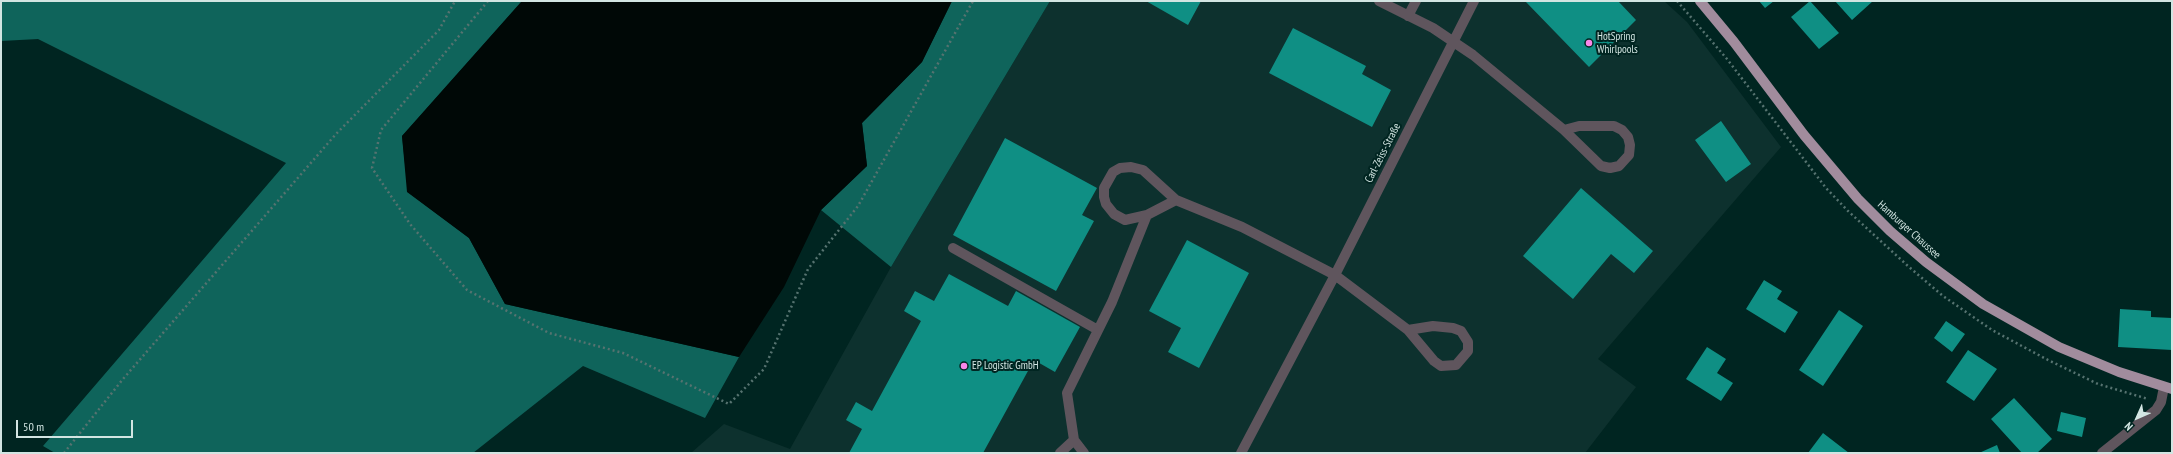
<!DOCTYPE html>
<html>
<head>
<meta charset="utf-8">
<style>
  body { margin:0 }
  #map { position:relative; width:2173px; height:454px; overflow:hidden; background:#002521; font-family:"PT Sans Narrow",sans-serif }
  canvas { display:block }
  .frame { position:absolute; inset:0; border:2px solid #d2e5e2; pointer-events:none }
  .north { position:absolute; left:2117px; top:398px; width:40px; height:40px; -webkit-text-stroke:3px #002521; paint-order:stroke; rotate:225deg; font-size:11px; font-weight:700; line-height:16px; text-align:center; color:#d2e5e2 }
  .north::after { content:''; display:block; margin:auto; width:14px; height:18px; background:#d2e5e2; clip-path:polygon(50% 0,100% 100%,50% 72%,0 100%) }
  .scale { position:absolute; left:16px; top:420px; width:117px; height:18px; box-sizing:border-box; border:2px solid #d2e5e2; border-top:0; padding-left:5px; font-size:12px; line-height:14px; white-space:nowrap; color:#d2e5e2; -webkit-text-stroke:3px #002521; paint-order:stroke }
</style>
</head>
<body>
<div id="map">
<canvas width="2173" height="454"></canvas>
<div class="frame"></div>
<div class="north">N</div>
<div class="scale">50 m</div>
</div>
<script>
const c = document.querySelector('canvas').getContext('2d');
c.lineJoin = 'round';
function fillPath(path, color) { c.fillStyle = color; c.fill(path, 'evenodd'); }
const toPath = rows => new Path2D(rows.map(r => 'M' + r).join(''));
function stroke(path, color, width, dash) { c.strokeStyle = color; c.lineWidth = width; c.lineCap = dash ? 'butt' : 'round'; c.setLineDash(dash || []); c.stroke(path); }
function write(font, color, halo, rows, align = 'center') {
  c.font = font + ' "PT Sans Narrow",sans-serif'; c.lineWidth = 4; c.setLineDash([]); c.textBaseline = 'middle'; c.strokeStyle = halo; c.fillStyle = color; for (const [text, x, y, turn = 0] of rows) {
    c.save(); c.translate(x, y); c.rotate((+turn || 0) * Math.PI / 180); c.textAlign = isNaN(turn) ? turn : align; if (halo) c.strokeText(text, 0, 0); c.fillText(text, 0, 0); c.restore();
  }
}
fillPath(toPath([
  [1050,1,1664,1,1687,22,1781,147,1598,359,1636,387,1585,453,691,453,724,424,790,449,891,267]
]), '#0d312e');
fillPath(toPath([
  [1,1,522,1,402,136,408,192,469,238,505,304,739,357,705,418,583,366,473,453,55,453,43,446,286,163,38,39,1,41],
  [952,1,1050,1,891,267,821,210,867,166,862,123,922,62]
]), '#0f645b');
fillPath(toPath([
  [522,1,952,1,922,62,862,123,867,166,821,210,784,287,739,357,505,304,469,238,407,192,402,136]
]), '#000806');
fillPath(toPath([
  [1146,1,1201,1,1188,25],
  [1525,1,1618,1,1636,20,1589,67],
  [1759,1,1774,1,1765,8],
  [1810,1,1839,33,1819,49,1791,17],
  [1835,1,1873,1,1852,20],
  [1293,28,1366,66,1362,74,1391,90,1372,127,1269,73],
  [1721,121,1751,164,1726,182,1695,140],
  [1005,138,1097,188,1082,215,1094,221,1056,291,953,235],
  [1581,188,1653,251,1634,273,1611,254,1573,299,1523,256],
  [1187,240,1249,273,1199,368,1168,352,1181,328,1149,311],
  [949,274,1008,306,1016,291,1080,327,1055,372,1034,360,983,453,849,453,862,429,846,420,856,402,872,411,921,321,904,311,915,291,934,301],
  [1764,280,1782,291,1777,299,1798,312,1785,333,1746,309],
  [2120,309,2151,311,2151,317,2172,318,2172,350,2118,347],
  [1839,310,1863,326,1823,386,1799,370],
  [1946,321,1965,334,1952,352,1934,338],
  [1707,347,1726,359,1717,373,1733,383,1721,401,1686,379],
  [1968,350,1997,369,1974,401,1946,382],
  [2014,398,2052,439,2037,453,2022,453,1991,419],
  [2061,412,2086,418,2082,437,2057,431],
  [1823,433,1849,453,1808,453],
  [1997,445,2000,453,1979,453]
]), '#0f8f84');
stroke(toPath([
  [488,1,381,130,372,168,410,224,467,290,549,333,623,353,729,404,764,369,808,269,858,206,973,1],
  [1677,1,1727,59,1826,188,1848,211,1909,267,1943,296,1992,330,2048,360,2098,384,2148,399],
  [64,453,123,379,336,134,439,30,455,1]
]), '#567370', 2.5, [2, 3]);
stroke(toPath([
  [1379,1,1433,28,1473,55,1564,130,1601,166,1610,168,1619,166,1629,155,1630,145,1628,137,1622,130,1614,126,1579,126,1564,130],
  [1408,16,1416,1],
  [1176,200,1147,215,1125,220,1114,214,1106,204,1104,197,1104,188,1113,172,1120,168,1131,167,1143,170,1176,200,1242,227,1335,275,1408,330,1434,361,1441,366,1456,365,1468,351,1468,342,1461,331,1453,328,1433,326,1408,330],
  [953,248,1098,330],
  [1060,453,1074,440],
  [1084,453,1074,440,1067,393,1112,302,1147,215],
  [1241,453,1335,275,1474,1],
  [2102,453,2156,410,2161,402,2164,387]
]), '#5f555d', 10);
stroke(toPath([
  [1700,1,1734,42,1804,135,1858,199,1890,231,1926,262,1983,304,2059,347,2119,372,2172,389]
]), '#a18c9d', 10);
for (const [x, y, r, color] of [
  [1589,43,4,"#f987e8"],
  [964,366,4,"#f987e8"]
]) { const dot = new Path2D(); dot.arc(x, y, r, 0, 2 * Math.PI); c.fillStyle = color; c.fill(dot); stroke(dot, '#002521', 1.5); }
write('11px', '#d2e5e2', '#002521', [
  ["HotSpring",1597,37],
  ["Whirlpools",1597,50],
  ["EP Logistic GmbH",972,366]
], 'left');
write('11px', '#d2e5e2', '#002521', [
  ["Carl-Zeiss-Straße",1383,153,-63],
  ["Hamburger Chaussee",1909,230,42]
]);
</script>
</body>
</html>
